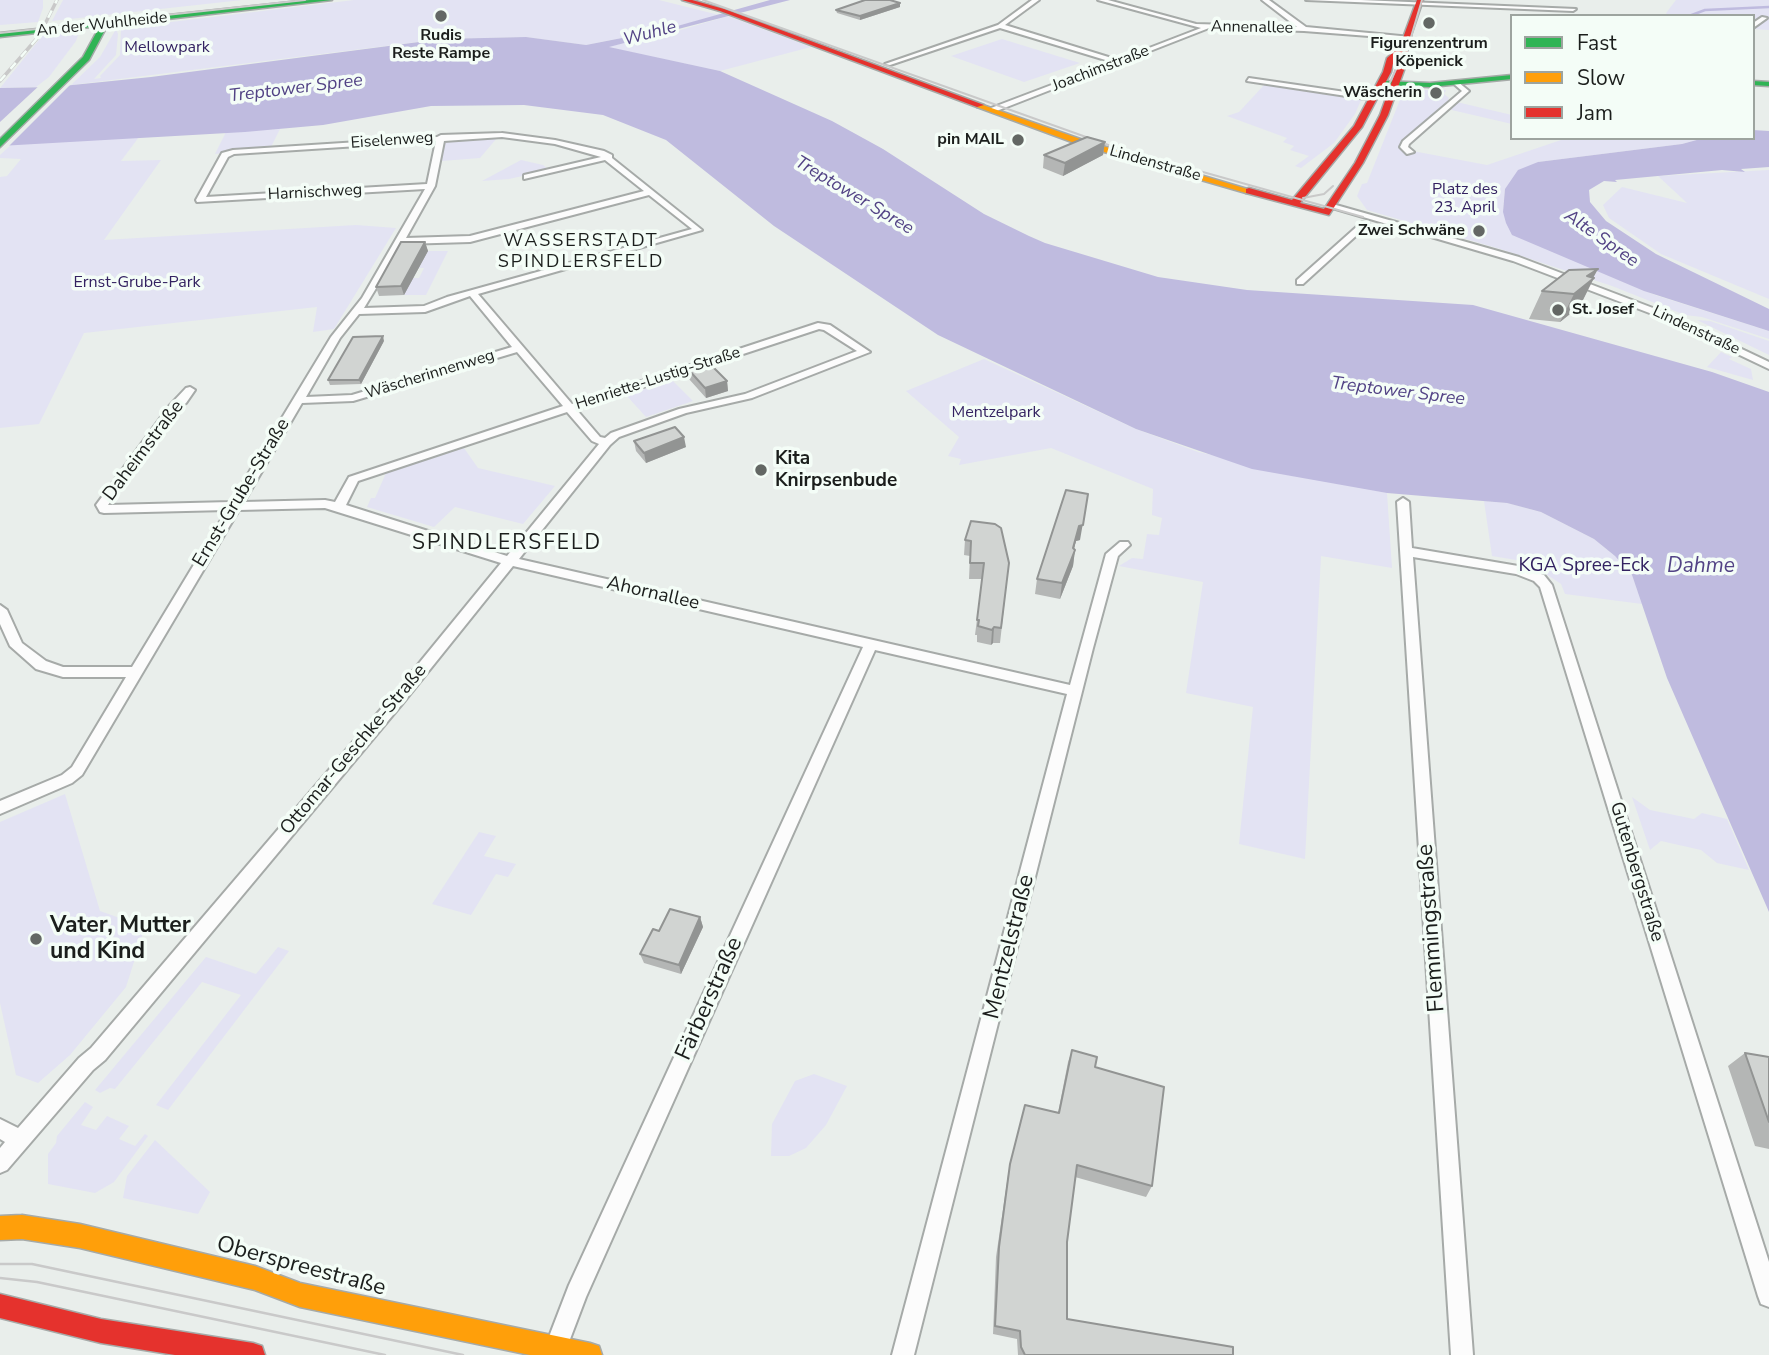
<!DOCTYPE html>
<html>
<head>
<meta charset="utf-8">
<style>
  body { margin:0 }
  #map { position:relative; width:1769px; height:1355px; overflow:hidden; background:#e9eeeb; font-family:"Nunito Sans",sans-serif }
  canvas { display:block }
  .legend { position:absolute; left:1510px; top:14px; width:245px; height:126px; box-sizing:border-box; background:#f4fdf7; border:2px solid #9da49f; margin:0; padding:9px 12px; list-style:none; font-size:21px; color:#1b1e1c }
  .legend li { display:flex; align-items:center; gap:14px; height:35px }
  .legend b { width:35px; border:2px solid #9da49f }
</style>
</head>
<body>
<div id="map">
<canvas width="1769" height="1355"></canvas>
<ul class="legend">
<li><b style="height:9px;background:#30b455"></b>Fast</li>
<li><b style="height:9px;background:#ff9f0a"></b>Slow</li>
<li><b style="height:9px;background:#e5322d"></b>Jam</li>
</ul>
</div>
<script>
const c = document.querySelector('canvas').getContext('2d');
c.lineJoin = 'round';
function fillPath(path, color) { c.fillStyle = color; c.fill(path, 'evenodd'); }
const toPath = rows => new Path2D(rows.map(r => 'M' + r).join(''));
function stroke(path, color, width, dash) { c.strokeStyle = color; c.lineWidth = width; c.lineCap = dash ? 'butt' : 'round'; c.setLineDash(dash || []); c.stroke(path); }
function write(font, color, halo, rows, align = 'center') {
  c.font = font + ' "Nunito Sans",sans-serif'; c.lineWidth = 7; c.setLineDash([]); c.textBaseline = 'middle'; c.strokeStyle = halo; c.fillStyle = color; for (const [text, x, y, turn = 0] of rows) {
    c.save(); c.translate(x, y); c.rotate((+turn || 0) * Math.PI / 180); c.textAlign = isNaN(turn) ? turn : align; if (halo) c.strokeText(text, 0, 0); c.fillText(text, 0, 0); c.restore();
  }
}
fillPath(toPath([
  [0,0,43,0,43,8,38,22,0,25],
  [63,0,242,0,52,21],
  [354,0,659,0,719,15,663,30,586,45,526,37,442,39,71,85,100,57,116,29,118,34,116,55,94,79,101,78,100,76,120,55,121,28],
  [1676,0,1769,0,1769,30,1753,29,1753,16,1668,16,1666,13],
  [728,16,811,47,720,71,606,47,674,32],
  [79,32,76,41,49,77,36,87,0,88,43,35],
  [1002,39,1080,63,1024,82,951,56],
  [1265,84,1362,98,1355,114,1334,143,1301,168,1295,166,1309,156,1290,150,1294,146,1283,142,1287,138,1227,116,1239,112],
  [1412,90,1446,90,1444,94,1449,98,1448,100,1512,115,1512,124,1443,108,1401,143,1402,149,1487,165,1567,138,1704,138,1682,144,1538,162,1505,189,1503,212,1603,273,1655,295,1769,331,1769,339,1702,317,1685,315,1612,286,1500,249,1367,210,1357,196,1362,184,1367,183,1403,92],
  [280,129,271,147,215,154,226,132],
  [139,137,121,161,161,160,104,240,356,225,396,228,334,329,313,332,317,307,84,333,39,424,0,428,0,177,7,176,21,159,0,158,0,155,12,144],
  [497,138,480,158,442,161,445,142,450,140],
  [521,160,543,165,549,170,509,179,482,181],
  [1769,170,1769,299,1661,254,1609,218,1603,205,1622,187,1687,203,1658,176],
  [428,251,448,251,426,295,404,295,410,278,419,278,424,268,416,268],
  [1697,320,1710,321,1769,341,1769,355],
  [1721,352,1732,357,1729,359,1751,369,1753,380,1707,367],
  [984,359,1136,429,1198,452,1387,493,1392,568,1321,556,1305,859,1239,844,1253,707,1186,693,1203,582,1119,566,1132,558,1143,559,1147,534,1159,535,1162,518,1152,515,1153,489,1051,448,959,465,961,459,948,456,959,437,906,391],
  [672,380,693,401,646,417,626,395],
  [464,448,478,468,555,486,523,524,455,507,434,527,367,507,371,498,375,498,386,473],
  [1484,501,1507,503,1541,512,1594,539,1615,556,1632,575,1642,604,1565,594,1561,584,1528,562,1492,556],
  [65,794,100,911,145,927,126,987,70,1055,38,1083,16,1075,0,1003,0,822],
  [1632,797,1650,810,1694,819,1702,813,1727,819,1749,870,1717,863,1701,850,1661,841,1650,850],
  [479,832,496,836,484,856,516,864,508,877,496,874,471,915,432,904],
  [278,947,289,951,168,1110,156,1105,241,995,202,982,115,1089,110,1088,100,1093,95,1090,206,957,256,974],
  [814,1074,847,1086,826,1125,806,1148,789,1156,771,1156,772,1124,795,1081],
  [85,1102,93,1107,81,1125,96,1130,107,1116,129,1126,119,1139,135,1146,145,1134,148,1136,114,1182,95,1193,48,1184,48,1154,56,1143,57,1136],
  [155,1140,210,1192,198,1214,123,1198,127,1176]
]), '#e3e3f3');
fillPath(toPath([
  [770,0,790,0,609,47,720,71,832,121,883,149,984,214,1029,236,1045,243,1158,277,1247,290,1473,305,1712,372,1769,392,1769,912,1667,678,1632,575,1615,556,1594,539,1541,512,1507,503,1387,493,1252,469,1136,429,938,335,774,226,666,140,603,115,524,105,431,106,323,125,245,132,0,146,0,88,53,87,151,77,442,39,526,37,586,45,663,30],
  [1753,130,1769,131,1769,167,1741,169,1745,172,1722,170,1615,180,1617,182,1604,181,1589,190,1590,202,1606,221,1656,254,1769,309,1769,331,1644,291,1512,235,1506,223,1503,212,1505,189,1518,170,1538,162,1682,144,1704,138,1753,138]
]), '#bfbbdf');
fillPath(toPath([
  [74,81,7,148,0,149,0,122,41,84]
]), '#e9eeeb');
stroke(toPath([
  [1689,16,1705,10,1769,7]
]), '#bfbbdf', 2.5);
const street = toPath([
  [1032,0,1039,0,1005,25,1118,60,1201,28,1098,0,1108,0,1196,24,1297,27,1262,0,1269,0,1306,27,1411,37,1408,39,1304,31,1209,28,994,112,991,108,1112,62,1000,28,890,65,885,64,998,25,1032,0],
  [1306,0,1361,0,1576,9,1573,11,1306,0],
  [1762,17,1767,18,1753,28,1753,23,1762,17],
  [1249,78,1373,96,1377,98,1373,100,1247,81,1249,78],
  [1454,82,1458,82,1469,91,1409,144,1408,147,1414,152,1407,154,1400,147,1403,141,1462,91,1454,84,1454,82],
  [502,133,555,140,604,151,612,155,612,158,702,230,478,294,572,404,818,323,830,325,870,352,752,398,686,413,619,437,610,445,519,559,1070,685,1106,554,1120,542,1128,542,1130,545,1118,556,1093,648,914,1355,892,1355,1067,694,875,650,586,1297,564,1355,542,1355,569,1285,863,647,513,566,403,703,105,1060,93,1070,7,1170,0,1173,0,1148,5,1142,0,1139,0,1119,18,1128,79,1058,91,1048,393,695,501,563,325,508,239,510,82,775,72,783,0,814,0,801,62,775,72,767,126,677,63,677,36,669,10,646,0,624,0,605,7,610,22,643,46,661,63,667,132,667,227,510,104,513,100,512,96,505,170,405,186,388,190,387,195,390,186,403,178,409,108,505,231,502,331,337,362,298,425,189,197,202,196,200,222,153,233,150,437,137,441,135,502,133],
  [502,137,555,144,601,157,524,175,524,179,605,160,644,191,470,236,406,238,435,186,444,141,502,137],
  [436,141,427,184,206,197,228,157,234,154,436,141],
  [649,195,692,229,447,297,424,306,364,308,403,244,470,242,649,195],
  [470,296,512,347,352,395,306,397,340,338,359,314,425,312,470,296],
  [819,329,824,330,857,351,745,394,679,409,611,433,605,438,600,437,576,409,819,329],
  [517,352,563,406,349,477,335,502,325,500,244,502,302,403,353,401,517,352],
  [567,412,592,441,599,444,507,556,346,505,358,481,567,412],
  [1329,203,1519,257,1666,313,1769,362,1769,369,1660,317,1513,261,1329,207,1329,203],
  [1362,222,1369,224,1303,284,1297,284,1297,280,1362,222],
  [1403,498,1409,502,1412,548,1518,566,1544,575,1552,585,1769,1262,1769,1307,1761,1304,1758,1296,1540,587,1534,581,1516,574,1413,557,1473,1355,1451,1355,1397,502,1403,498]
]);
const fast = toPath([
  [310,0,332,0,107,26,89,60,0,147,0,139,83,57,100,26,0,37,0,33,310,0],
  [1512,75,1512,79,1430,87,1383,85,1379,83,1383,81,1430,83,1512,75],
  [1753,81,1769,82,1769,86,1753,85,1753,81]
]);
const slow = toPath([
  [977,103,1086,141,1254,191,1246,193,1080,145,977,107,977,103],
  [22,1215,80,1224,255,1266,300,1283,590,1343,599,1346,602,1355,530,1355,300,1307,255,1290,80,1248,22,1239,0,1240,0,1216,22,1215]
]);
const jam = toPath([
  [682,0,692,0,724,9,984,105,977,107,720,11,682,0],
  [1417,0,1423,0,1407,47,1408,59,1388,115,1363,163,1329,215,1246,193,1246,189,1249,188,1292,200,1354,126,1383,72,1387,58,1400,46,1417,0],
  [1400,54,1400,59,1380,115,1355,163,1324,209,1300,203,1362,127,1391,72,1394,59,1400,54],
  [0,1294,101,1319,253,1343,262,1346,265,1355,175,1355,101,1343,0,1318,0,1294]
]);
stroke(street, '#a6aaa8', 4);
stroke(fast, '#a6aaa8', 3);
stroke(slow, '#a6aaa8', 3);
stroke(jam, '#a6aaa8', 3);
fillPath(street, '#fcfcfc');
fillPath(fast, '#30b455');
fillPath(slow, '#ff9f0a');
fillPath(jam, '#e5322d');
stroke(toPath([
  [703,0,1114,147,1363,217],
  [0,33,305,0],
  [1386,91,1411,37,1422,0],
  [1303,198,1324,194,1333,186]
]), '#c9c9c9', 2);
stroke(toPath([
  [0,1264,32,1264,463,1355],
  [0,1278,37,1282,385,1355]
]), '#c9c9c9', 2.5);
const rail = toPath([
  [0,81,39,36,57,0]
]);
stroke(rail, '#c9c9c9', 3.5);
stroke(rail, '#f4fdf7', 2.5, [8]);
fillPath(toPath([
  [900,7,860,20,837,13,836,10],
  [1105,142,1103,155,1063,176,1043,168,1044,155],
  [425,242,428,251,404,295,379,296,376,287],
  [1593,278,1580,306,1560,322,1529,319,1542,291],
  [384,341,361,384,330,385,328,380],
  [688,369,727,381,728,391,706,398,689,379],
  [634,441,686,447,646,463,636,451],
  [1066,490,1080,540,1076,541,1074,549,1075,550,1073,566,1060,599,1035,594,1037,579],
  [971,521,1009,563,1000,643,993,643,991,645,977,642,977,635,975,635,982,579,969,579,970,556,964,555,965,540],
  [700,917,703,927,681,974,644,963,640,954],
  [1072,1050,1095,1067,1152,1186,1146,1197,1075,1177,1067,1242,1067,1319,1233,1355,1018,1355,1017,1339,993,1334,996,1257,1008,1175,1025,1105,1058,1113,1068,1062],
  [1745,1053,1769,1057,1769,1149,1755,1146,1728,1066]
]), '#b4b6b5');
fillPath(toPath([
  [900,3,900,7,860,20,860,16],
  [1105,142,1103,155,1063,176,1065,163],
  [425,242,428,251,404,295,401,286],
  [1598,269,1592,280,1594,278,1580,306,1560,322,1574,294,1587,276],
  [383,336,384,341,361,384,359,380],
  [727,381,728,391,706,398,705,388],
  [684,437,686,447,646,463,644,453],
  [1088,494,1080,540,1076,541,1070,563,1073,548],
  [1075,550,1073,566,1060,599,1062,583],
  [994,627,993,643,991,645,992,630],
  [700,917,703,927,681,974,679,965]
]), '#929493');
const building = toPath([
  [865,0,890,0,900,3,860,16,836,10,865,0],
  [1087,137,1105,142,1065,163,1044,155,1087,137],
  [401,242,425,242,401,286,376,287,401,242],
  [1598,269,1587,276,1594,278,1574,294,1542,291,1569,270,1598,269],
  [383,336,359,380,328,380,353,337,383,336],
  [709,363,727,381,705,388,688,369,709,363],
  [675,427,684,437,644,453,634,441,675,427],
  [1066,490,1088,494,1083,525,1079,526,1073,548,1075,550,1062,583,1037,579,1066,490],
  [971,521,995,524,1001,528,1009,563,1001,628,994,627,992,630,978,626,979,620,977,620,984,563,970,563,971,541,965,540,971,521],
  [670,909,700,917,679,965,640,954,653,929,659,931,670,909],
  [1072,1050,1097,1057,1095,1067,1164,1087,1152,1186,1077,1165,1067,1242,1067,1319,1233,1347,1233,1355,1025,1355,1021,1347,1020,1331,995,1326,999,1247,1010,1164,1025,1105,1059,1113,1072,1050],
  [1745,1053,1769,1057,1769,1122,1745,1053]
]);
fillPath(building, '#d1d4d2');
stroke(building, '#929493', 2);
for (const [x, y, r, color] of [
  [441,16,7,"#636764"],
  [1429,23,7,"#636764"],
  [1436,93,7,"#636764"],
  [1018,140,7,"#636764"],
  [1479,231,7,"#636764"],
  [1558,310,7,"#636764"],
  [761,470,7,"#636764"],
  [36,939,7,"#636764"]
]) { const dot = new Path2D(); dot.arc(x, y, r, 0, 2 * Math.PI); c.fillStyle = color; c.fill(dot); stroke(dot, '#f4fdf7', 2.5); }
write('16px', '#1b1e1c', '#f4fdf7', [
  ["An der Wuhlheide",102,25,-6],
  ["Annenallee",1252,28,1],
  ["Joachimstraße",1101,69,-21],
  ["Eiselenweg",392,141,-4],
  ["Lindenstraße",1155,164,16],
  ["Harnischweg",315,193,-3],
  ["Lindenstraße",1696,331,25],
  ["Wäscherinnenweg",430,375,-17],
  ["Henriette-Lustig-Straße",658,379,-18]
]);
write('bold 16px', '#1b1e1c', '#f4fdf7', [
  ["Rudis",441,36,"center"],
  ["Reste Rampe",441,54,"center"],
  ["Figurenzentrum",1429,44,"center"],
  ["Köpenick",1429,62,"center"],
  ["Wäscherin",1422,93],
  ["pin MAIL",1004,140],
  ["Zwei Schwäne",1465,231],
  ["St. Josef",1572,310,"left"]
], 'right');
write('16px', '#332261', '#f4fdf7', [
  ["Mellowpark",167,48],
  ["Platz des",1465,190],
  ["23. April",1465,208],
  ["Ernst-Grube-Park",137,283],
  ["Mentzelpark",996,413]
]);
write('italic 18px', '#524385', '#f4fdf7', [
  ["Wuhle",650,34,-15],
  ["Treptower Spree",296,89,-7],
  ["Treptower Spree",854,196,31],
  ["Alte Spree",1601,239,35],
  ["Treptower Spree",1398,392,7]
]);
c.letterSpacing = '2px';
write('18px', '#1b1e1c', '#f4fdf7', [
  ["WASSERSTADT",581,242],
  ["SPINDLERSFELD",581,263]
]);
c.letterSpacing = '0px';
write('19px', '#1b1e1c', '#f4fdf7', [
  ["Daheimstraße",144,451,-53],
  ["Ernst-Grube-Straße",242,493,-59],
  ["Ahornallee",653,594,13],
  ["Ottomar-Geschke-Straße",354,750,-50],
  ["Gutenbergstraße",1636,872,73]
]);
write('bold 19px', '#1b1e1c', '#f4fdf7', [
  ["Kita",775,459],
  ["Knirpsenbude",775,481]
], 'left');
write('19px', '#332261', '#f4fdf7', [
  ["KGA Spree-Eck",1584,566]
]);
c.letterSpacing = '2px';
write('21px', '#1b1e1c', '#f4fdf7', [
  ["SPINDLERSFELD",507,544]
]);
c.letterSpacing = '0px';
write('italic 21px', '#524385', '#f4fdf7', [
  ["Dahme",1701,567]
]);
write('bold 23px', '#1b1e1c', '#f4fdf7', [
  ["Vater, Mutter",50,926],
  ["und Kind",50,952]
], 'left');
write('23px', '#1b1e1c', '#f4fdf7', [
  ["Flemmingstraße",1432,928,-94],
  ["Mentzelstraße",1010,947,-76],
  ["Färberstraße",710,999,-66],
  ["Oberspreestraße",301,1267,15]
]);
</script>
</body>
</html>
